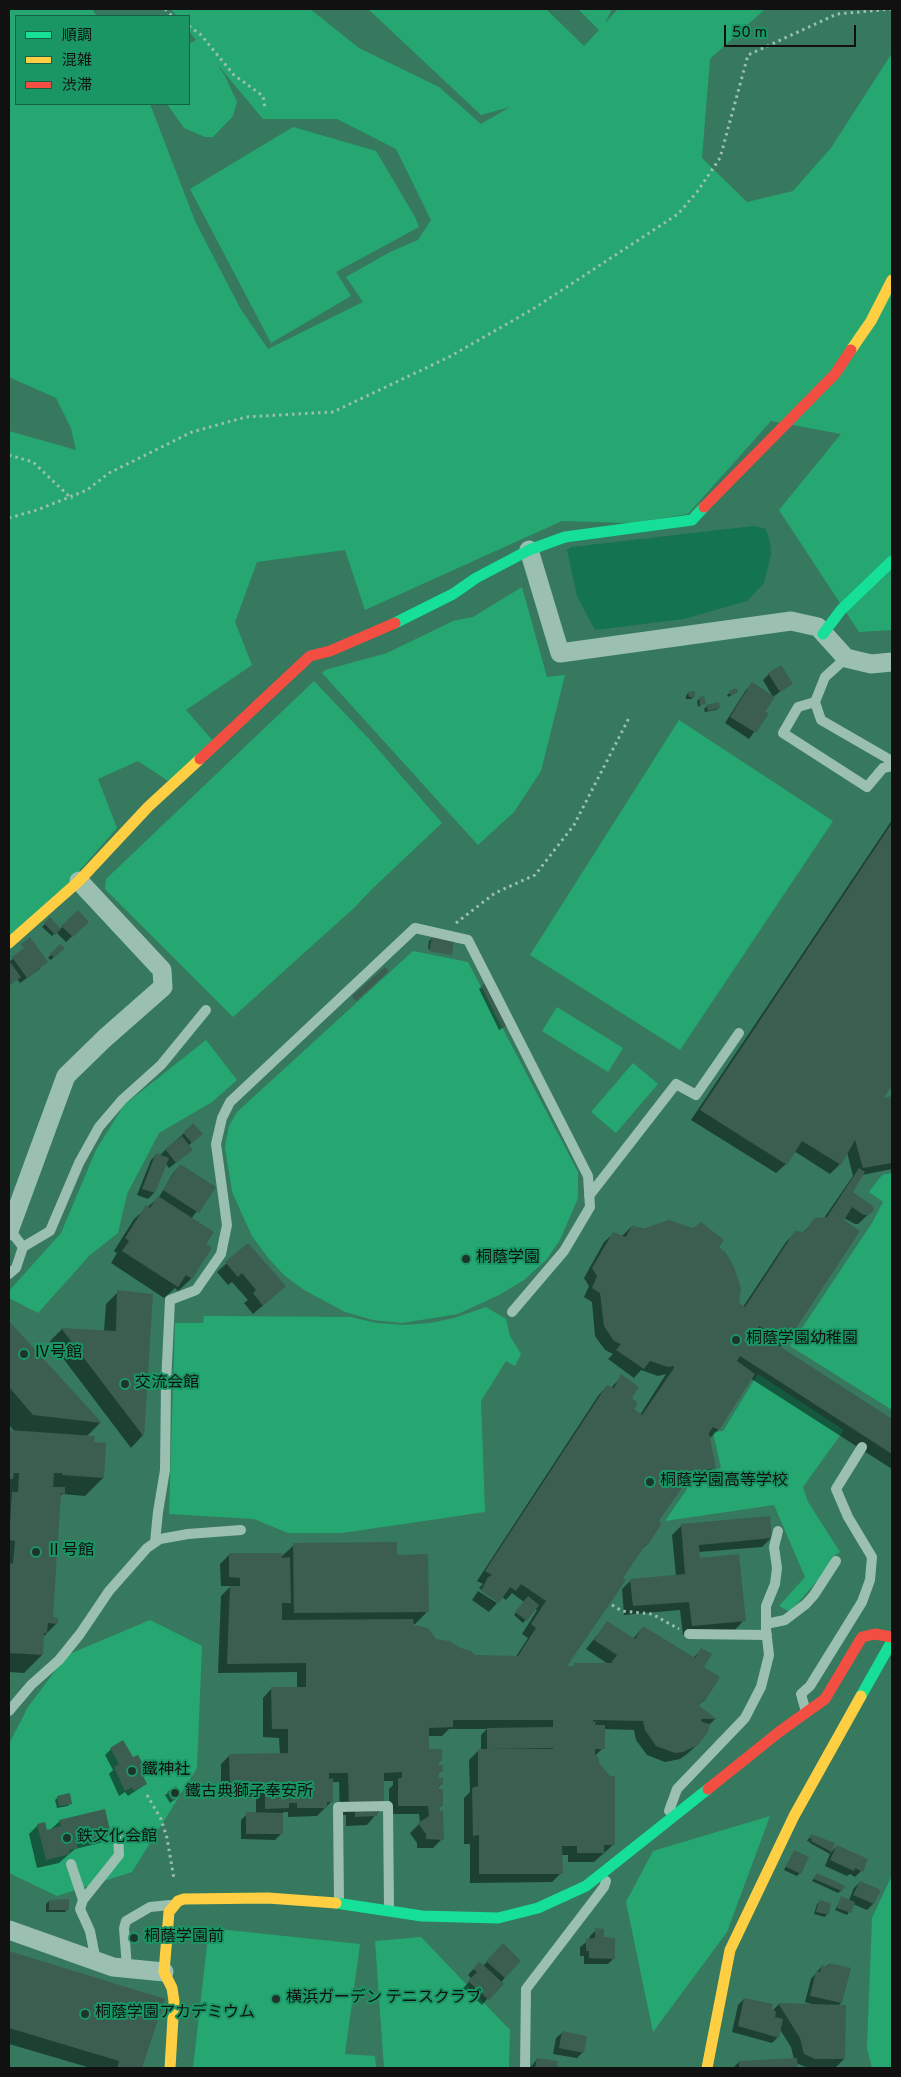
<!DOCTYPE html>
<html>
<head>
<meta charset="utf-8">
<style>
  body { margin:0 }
  #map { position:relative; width:901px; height:2077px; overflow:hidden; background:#36795e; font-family:Overpass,"Noto Sans JP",sans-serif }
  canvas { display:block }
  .frame { position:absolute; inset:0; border:10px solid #111; pointer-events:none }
  .legend { position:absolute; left:15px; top:15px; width:175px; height:90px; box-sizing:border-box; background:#1a9564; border:1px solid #166043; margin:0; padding:6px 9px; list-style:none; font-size:15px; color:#111 }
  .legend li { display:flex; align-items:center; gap:10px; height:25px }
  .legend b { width:25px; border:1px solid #166043 }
  .scale { position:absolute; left:724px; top:25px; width:132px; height:22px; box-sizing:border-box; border:2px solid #111; border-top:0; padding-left:6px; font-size:15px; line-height:18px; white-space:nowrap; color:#111; -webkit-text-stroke:4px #1a9564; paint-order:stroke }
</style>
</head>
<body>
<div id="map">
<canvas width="901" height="2077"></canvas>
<div class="frame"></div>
<ul class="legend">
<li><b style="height:6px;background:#16e098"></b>順調</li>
<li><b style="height:6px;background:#ffcf43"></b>混雑</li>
<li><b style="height:6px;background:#f24e42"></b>渋滞</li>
</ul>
<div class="scale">50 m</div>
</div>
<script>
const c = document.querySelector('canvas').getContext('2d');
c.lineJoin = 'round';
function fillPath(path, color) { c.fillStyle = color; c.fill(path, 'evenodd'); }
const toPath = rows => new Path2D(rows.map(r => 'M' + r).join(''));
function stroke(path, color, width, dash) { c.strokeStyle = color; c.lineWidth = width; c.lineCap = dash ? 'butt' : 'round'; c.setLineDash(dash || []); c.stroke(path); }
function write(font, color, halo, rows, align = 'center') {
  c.font = font + ' Overpass,"Noto Sans JP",sans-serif'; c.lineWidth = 4; c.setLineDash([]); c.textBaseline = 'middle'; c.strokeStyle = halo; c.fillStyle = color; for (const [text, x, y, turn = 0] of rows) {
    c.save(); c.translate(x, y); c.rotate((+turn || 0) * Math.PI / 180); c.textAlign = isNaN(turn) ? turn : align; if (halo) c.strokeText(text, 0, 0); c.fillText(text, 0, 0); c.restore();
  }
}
fillPath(toPath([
  [9,9,92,9,97,16,16,16,16,104,150,104,195,221,240,308,268,349,363,302,346,277,390,252,418,240,431,220,396,149,337,119,263,119,217,64,225,76,237,102,233,116,213,137,205,137,184,128,167,104,189,104,189,44,196,40,189,31,189,16,177,16,170,9,310,9,359,48,439,87,481,124,510,107,481,115,368,9,546,9,584,46,599,30,578,9,612,9,605,23,618,9,765,9,710,59,702,158,747,202,793,191,831,148,892,53,892,630,859,632,779,510,841,434,771,421,688,514,630,523,562,521,365,610,345,550,257,562,235,622,252,665,186,710,213,741,168,781,138,761,98,779,117,828,9,951,9,431,76,450,71,428,56,398,9,377],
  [293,127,376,151,415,217,419,227,336,272,351,296,271,343,190,189],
  [522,587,547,677,565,675,541,771,514,812,478,845,322,673,325,670,387,653,453,621,473,617],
  [314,681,370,740,442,823,371,890,355,907,233,1017,105,889,106,879],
  [679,720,833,821,680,1050,530,955],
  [413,951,468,962,578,1172,578,1198,560,1240,546,1260,524,1280,499,1295,458,1314,402,1323,373,1320,345,1312,304,1290,284,1275,269,1259,252,1236,241,1212,232,1191,225,1147,229,1126,237,1112],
  [557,1007,623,1048,608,1072,542,1031],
  [206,1040,237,1080,212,1102,159,1133,127,1194,118,1233,90,1255,38,1313,9,1298,9,1291,61,1233,96,1150,124,1105],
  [633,1063,658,1084,616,1133,591,1112],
  [892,1173,892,1410,790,1346,872,1223,883,1202,869,1192,882,1175],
  [486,1307,506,1319,510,1336,521,1354,515,1366,506,1361,481,1401,485,1512,342,1533,288,1533,254,1519,169,1514,175,1323,203,1323,204,1316,351,1317,376,1323,404,1325,430,1323,454,1318],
  [758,1374,844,1430,803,1487,808,1502,840,1552,832,1557,829,1573,817,1581,790,1612,779,1606,805,1577,774,1505,665,1521,687,1489,685,1479,721,1468,713,1432,723,1431],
  [150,1620,202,1646,197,1768,132,1872,57,1896,9,1873,9,1744,28,1707,67,1655],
  [770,1816,727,1932,653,2032,626,1902,653,1851],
  [892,1875,892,2068,872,2068,867,2048,872,1918],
  [209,1928,360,1944,345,2054,375,2056,376,2068,193,2068],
  [421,1937,510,2030,509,2068,384,2068,375,1941]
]), '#26a772');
fillPath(toPath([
  [754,526,766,529,770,542,771,554,764,583,747,601,684,619,595,630,577,596,567,550,571,547]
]), '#14744f');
fillPath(toPath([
  [769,674,791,683,773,697,763,680],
  [752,684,764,712,767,714,749,739,725,723,746,690],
  [735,689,737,692,728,697,727,695],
  [688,693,694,696,691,699,686,699,686,696],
  [700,698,704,703,698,707,697,701],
  [707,706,719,707,716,710,705,712,704,709],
  [892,820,892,1082,882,1099,892,1098,892,1169,862,1175,851,1192,873,1210,858,1224,855,1224,844,1218,786,1341,779,1348,892,1421,892,1469,750,1378,718,1430,709,1439,714,1467,705,1476,678,1483,647,1544,638,1553,565,1667,572,1667,575,1665,608,1664,586,1649,607,1623,633,1639,643,1627,693,1658,702,1649,704,1700,697,1707,715,1719,708,1726,697,1745,687,1754,680,1759,665,1762,647,1755,636,1740,634,1730,603,1729,603,1748,595,1756,614,1844,594,1862,568,1862,568,1855,561,1855,561,1873,552,1882,470,1883,470,1844,464,1844,464,1798,470,1792,469,1760,478,1751,481,1751,481,1735,487,1729,449,1729,442,1736,428,1736,428,1750,441,1760,438,1763,441,1771,438,1774,441,1784,438,1788,442,1805,439,1808,442,1839,433,1848,417,1848,417,1843,410,1833,420,1823,419,1814,389,1814,389,1789,393,1785,393,1781,383,1781,383,1806,367,1825,346,1826,346,1815,340,1815,339,1782,332,1782,332,1801,317,1816,288,1817,288,1812,284,1812,282,1814,281,1834,275,1840,241,1839,241,1820,247,1814,256,1814,256,1797,221,1797,221,1764,230,1755,280,1755,279,1738,263,1737,263,1698,272,1688,297,1688,297,1672,218,1673,221,1596,231,1586,221,1586,220,1564,229,1555,281,1557,294,1545,396,1556,427,1612,415,1624,409,1624,435,1641,474,1657,515,1658,528,1638,522,1634,537,1610,535,1609,523,1623,514,1615,524,1602,512,1593,506,1600,502,1597,498,1603,498,1601,479,1588,483,1584,477,1581,598,1396,607,1386,611,1388,622,1376,631,1399,632,1410,640,1415,666,1374,658,1376,641,1370,634,1378,608,1359,613,1354,605,1350,595,1336,592,1302,584,1297,589,1286,584,1278,604,1242,614,1233,622,1236,632,1226,717,1247,738,1304,743,1307,786,1242,796,1232,803,1233,815,1220,824,1218,853,1176,847,1152,840,1164,830,1174,794,1151,786,1164,776,1173,691,1120],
  [78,912,87,922,66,942,56,932,52,936,42,927,50,919,60,929],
  [432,938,450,953,428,949,429,941],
  [60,945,63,948,51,960,48,958],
  [19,954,41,968,20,983,17,979,9,985,9,962],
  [482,987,504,1027,499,1030,479,989],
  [193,1125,201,1134,188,1146,186,1155,169,1168,165,1163,154,1193,148,1199,137,1195,151,1160,157,1154,160,1155],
  [180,1166,214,1188,191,1219,204,1244,211,1248,191,1279,178,1291,175,1288,164,1298,111,1263,117,1253,114,1251,134,1219,159,1197,174,1172],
  [248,1244,275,1295,253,1314,244,1303,248,1300,232,1282,228,1285,217,1272],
  [118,1292,152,1295,142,1436,131,1448,50,1341,62,1329,104,1331,106,1304],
  [9,1323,100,1423,86,1437,93,1443,103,1478,85,1496,62,1494,60,1497,52,1618,57,1623,43,1637,42,1655,24,1673,9,1672,9,1432,15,1432,9,1425],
  [682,1525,771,1538,762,1547,699,1552,699,1560,744,1620,735,1630,683,1635,680,1610,624,1615,622,1589,631,1580,676,1576,672,1535],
  [478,1591,497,1603,489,1612,472,1600],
  [111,1749,142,1777,146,1784,128,1796,125,1792,119,1796,109,1774,113,1770,105,1755],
  [168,1793,178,1797,170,1803,165,1795],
  [58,1797,70,1803,68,1806,57,1808,55,1800],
  [60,1821,109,1834,100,1843,75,1849,59,1863,37,1868,29,1834,38,1825,46,1831,50,1830],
  [811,1835,834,1844,830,1853,837,1846,861,1871,855,1877,850,1874,847,1876,825,1866,830,1854,810,1843,810,1842,807,1841],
  [794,1852,800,1873,797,1876,784,1870],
  [817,1874,843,1886,841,1891,838,1893,812,1881],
  [860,1882,873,1904,867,1910,853,1904,847,1915,835,1910,842,1898,849,1900,854,1888],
  [49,1901,68,1909,65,1912,46,1912,46,1904],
  [820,1901,827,1914,825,1917,814,1914,817,1904],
  [596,1930,614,1958,608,1964,584,1964,584,1956,580,1956,580,1947,589,1940,590,1936],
  [503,1945,519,1961,482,2005,463,1988,472,1979,468,1975,479,1963,483,1966],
  [9,1952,163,2000,141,2068,91,2068,9,2044],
  [829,1964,841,2003,838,2006,844,2059,835,2068,806,2067,796,2063,797,2068,733,2068,739,2062,794,2059,791,2047,779,2028,778,2037,772,2043,732,2032,738,2005,744,1999,770,2013,779,2004,815,2005,805,2002,811,1979,822,1966,826,1967],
  [563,2032,583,2052,577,2058,553,2054,556,2038],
  [537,2059,556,2062,555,2068,530,2068]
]), '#0007');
fillPath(toPath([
  [781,665,793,684,780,692,768,673],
  [752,682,775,697,765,712,769,713,756,733,730,717],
  [736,688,738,692,731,696,729,691],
  [695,691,695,697,689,697,688,692],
  [704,696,706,704,700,705,699,697],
  [719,702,720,708,708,711,706,705],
  [892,823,892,1085,884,1098,892,1096,892,1163,863,1168,855,1140,841,1165,802,1141,787,1165,700,1110],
  [78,910,89,922,73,937,61,926],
  [50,917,61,929,55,935,44,923],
  [30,937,48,962,27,978,12,957,24,948,21,944],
  [432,937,454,941,452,955,429,951],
  [60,944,65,948,54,958,50,954],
  [9,961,21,977,10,985,9,984],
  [385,967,389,971,356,1001,352,996],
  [487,982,508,1025,502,1028,481,986],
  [193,1123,203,1134,192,1143,183,1133],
  [182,1136,193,1150,176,1163,165,1149],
  [156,1153,169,1158,155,1193,142,1189],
  [180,1164,216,1187,199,1213,163,1190],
  [859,1168,865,1172,853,1192,873,1206,874,1210,869,1215,864,1215,852,1207,844,1220,860,1231,787,1342,759,1326,756,1331,892,1419,892,1454,740,1356,737,1361,755,1374,719,1430,713,1427,709,1433,716,1468,680,1476,677,1480,684,1485,658,1522,662,1523,648,1545,646,1544,623,1578,626,1580,567,1666,574,1666,574,1663,611,1663,617,1655,594,1640,607,1621,635,1639,643,1626,695,1658,701,1648,712,1654,704,1667,720,1677,705,1701,703,1700,699,1706,717,1719,701,1719,702,1722,710,1724,708,1732,698,1745,683,1752,675,1753,656,1746,645,1730,643,1721,593,1720,593,1722,596,1721,595,1725,605,1725,605,1749,595,1749,595,1754,599,1759,599,1763,610,1776,615,1776,615,1845,604,1845,604,1853,577,1853,577,1846,562,1846,563,1874,479,1874,479,1835,473,1836,472,1788,478,1786,478,1749,553,1749,553,1750,553,1720,453,1720,453,1727,429,1728,429,1749,442,1749,442,1761,439,1761,439,1765,443,1765,443,1772,439,1772,439,1778,443,1778,443,1785,439,1785,439,1789,443,1789,443,1806,440,1806,440,1811,443,1811,444,1840,426,1839,426,1834,418,1823,429,1816,428,1806,398,1806,398,1778,402,1778,402,1772,384,1773,384,1807,377,1807,377,1816,355,1817,355,1807,349,1807,348,1773,329,1773,329,1779,333,1778,333,1802,327,1802,327,1808,297,1808,297,1803,289,1803,289,1808,265,1809,265,1788,230,1789,229,1754,288,1753,288,1729,272,1729,271,1687,306,1687,306,1663,227,1664,230,1586,240,1586,240,1578,229,1577,229,1553,282,1553,282,1558,290,1557,291,1603,282,1603,282,1620,413,1619,414,1625,428,1628,436,1639,449,1641,461,1648,471,1651,475,1655,518,1656,536,1628,531,1624,546,1601,521,1584,516,1591,510,1587,499,1603,481,1591,488,1577,492,1575,485,1571,607,1385,614,1388,621,1374,639,1387,632,1398,638,1403,634,1409,642,1415,674,1368,674,1366,668,1367,650,1361,644,1369,616,1350,621,1344,614,1341,604,1326,600,1293,592,1288,597,1276,592,1268,613,1232,626,1237,632,1225,642,1229,669,1220,693,1228,701,1222,724,1240,719,1247,726,1253,734,1267,741,1288,739,1303,745,1307,795,1231,805,1232,814,1218,827,1217],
  [158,1196,214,1232,206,1244,212,1248,192,1279,186,1275,178,1287,122,1251,129,1241,125,1238,146,1205,150,1208],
  [248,1243,286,1286,263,1306,253,1293,256,1290,242,1273,238,1277,225,1262],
  [117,1290,153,1294,144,1437,61,1328,116,1331],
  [9,1321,102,1423,33,1415,9,1387],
  [9,1430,95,1436,94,1442,106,1443,104,1478,62,1475,62,1473,54,1473,53,1487,65,1487,65,1494,61,1493,53,1617,58,1618,58,1624,48,1623,47,1633,44,1633,43,1655,9,1653,10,1631,9,1631,9,1563,13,1564,15,1541,9,1540,12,1492,18,1492,19,1473,14,1473,13,1479,9,1479],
  [770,1516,772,1538,699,1545,700,1558,739,1554,746,1621,692,1626,689,1602,633,1606,630,1579,685,1574,681,1524],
  [397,1542,397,1555,428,1554,429,1612,294,1613,293,1543],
  [528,1596,539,1605,527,1621,515,1612],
  [553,1727,553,1748,487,1749,487,1728],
  [123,1740,133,1757,138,1755,148,1773,143,1776,147,1784,134,1791,132,1787,125,1791,114,1767,119,1764,110,1748],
  [176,1786,182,1795,173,1801,167,1792],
  [70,1793,72,1804,59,1806,57,1796],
  [105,1809,111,1834,76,1843,78,1848,69,1850,70,1854,46,1860,37,1824,45,1822,47,1830,61,1826,59,1820],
  [246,1812,283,1813,283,1834,246,1834],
  [811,1834,835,1843,832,1852,811,1841,812,1839,809,1838],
  [837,1845,868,1859,863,1872,855,1868,854,1871,830,1860],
  [794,1850,809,1857,801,1874,786,1867],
  [817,1873,845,1886,842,1891,814,1879],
  [860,1881,881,1890,874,1904,853,1895],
  [841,1896,855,1902,851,1913,837,1908],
  [69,1899,69,1910,49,1910,49,1900],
  [819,1900,831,1903,829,1915,816,1912],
  [595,1928,604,1929,604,1937,615,1938,615,1959,589,1958,589,1951,586,1951,586,1939,595,1938],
  [503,1943,521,1961,505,1978,486,1961],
  [9,1951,165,1999,142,2068,117,2068,119,2061,9,2028],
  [479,1961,504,1984,489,2000,468,1981,477,1972,473,1969],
  [829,1963,851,1968,842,2003,810,1996,816,1971,820,1972,822,1965,828,1967],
  [744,1998,773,2004,772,2010,776,2011,775,2017,783,2019,779,2038,738,2026],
  [778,2003,846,2005,845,2059,815,2059,804,2054,800,2038],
  [562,2031,587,2036,584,2053,559,2048],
  [537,2058,558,2061,557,2068,535,2068],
  [797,2058,798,2068,739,2068,739,2061]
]), '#3c5e51');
stroke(toPath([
  [165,9,172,16],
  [189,26,201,35,234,75,263,96,265,108],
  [9,455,33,462,72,499],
  [9,518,37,510,87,490,109,473,192,432,246,417,333,412,449,357,533,309,678,214,697,192,720,158,748,55,837,14,892,9],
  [456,923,495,893,535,875,574,825,630,716],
  [612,1605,622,1611,652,1614,679,1629],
  [147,1795,161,1819,167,1838,174,1879]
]), '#9bbfb0', 3, [2.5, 4]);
stroke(toPath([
  [846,658,825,677,815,702,821,720,892,761],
  [815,702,798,707,783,733,867,787,883,768,892,766],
  [589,1196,676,1084,696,1095,739,1033],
  [23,1247,50,1231,79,1163,99,1127,122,1100,161,1065,206,1010],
  [9,1274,16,1268,23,1247,10,1230],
  [155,1542,158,1512,165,1470,166,1384,170,1300,196,1290,221,1254,227,1225,216,1144,222,1118,230,1102,415,928,468,940,588,1176,590,1207,564,1251,512,1312],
  [766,1624,785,1620,806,1604,814,1595,836,1561],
  [689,1634,767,1635],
  [9,1711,31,1685,59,1660,80,1634,109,1591,147,1548,160,1539,188,1534,241,1530],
  [806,1712,801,1694,810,1686,862,1602,870,1580,872,1557,848,1517,836,1489,862,1447],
  [669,1811,677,1789,745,1718,761,1687,769,1655,766,1629,766,1606,775,1584,777,1568,774,1547,778,1531],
  [71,1864,83,1900],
  [339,1902,338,1807,388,1806,389,1909],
  [96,1961,90,1931,80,1909,83,1900,119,1855,118,1834],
  [127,1968,124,1928,126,1921,150,1907,170,1905],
  [525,2068,526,1989,604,1887,606,1881]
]), '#9bbfb0', 10);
stroke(toPath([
  [529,550,560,653,791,621,818,627,846,658,871,664,892,662],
  [9,1231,66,1076,105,1038,163,987,162,970,79,881],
  [9,1930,113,1967,164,1972]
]), '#9bbfb0', 19);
stroke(toPath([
  [395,623,453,594,476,578,529,550,565,537,692,520,704,507],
  [823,634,841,610,892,561],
  [861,1696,892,1641],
  [336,1903,422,1916,498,1918,538,1908,586,1886,708,1789]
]), '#16e098', 11);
stroke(toPath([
  [851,350,871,321,892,280],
  [9,943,79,881,148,807,200,759],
  [170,2068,174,2001,172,1988,164,1972,169,1912,178,1901,184,1899,268,1898,336,1903],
  [707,2068,730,1950,794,1816,861,1696]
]), '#ffcf43', 11);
stroke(toPath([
  [704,507,835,374,851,350],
  [200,759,310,656,330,651,395,623],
  [708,1789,779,1732,825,1699,862,1637,875,1634,892,1637]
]), '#f24e42', 11);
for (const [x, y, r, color] of [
  [466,1259,5,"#1e352c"],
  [736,1340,5,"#1e352c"],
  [24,1354,5,"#1e352c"],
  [125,1384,5,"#1e352c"],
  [650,1482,5,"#1e352c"],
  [36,1552,5,"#1e352c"],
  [132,1771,5,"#1e352c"],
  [175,1793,5,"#1e352c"],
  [67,1838,5,"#1e352c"],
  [134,1938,5,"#1e352c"],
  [276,1999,5,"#1e352c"],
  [85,2014,5,"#1e352c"]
]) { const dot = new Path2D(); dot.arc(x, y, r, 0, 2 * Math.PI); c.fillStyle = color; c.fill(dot); stroke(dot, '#1a9564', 2); }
write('16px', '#111', '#1a9564', [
  ["桐蔭学園",476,1259],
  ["桐蔭学園幼稚園",746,1340],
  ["Ⅳ号館",34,1354],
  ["交流会館",135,1384],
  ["桐蔭学園高等学校",660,1482],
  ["Ⅱ号館",46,1552],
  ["鐵神社",142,1771],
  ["鐵古典獅子奉安所",185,1793],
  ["鉄文化会館",77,1838],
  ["桐蔭学園前",144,1938],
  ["横浜ガーデン テニスクラブ",286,1999],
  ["桐蔭学園アカデミウム",95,2014]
], 'left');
</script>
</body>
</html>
